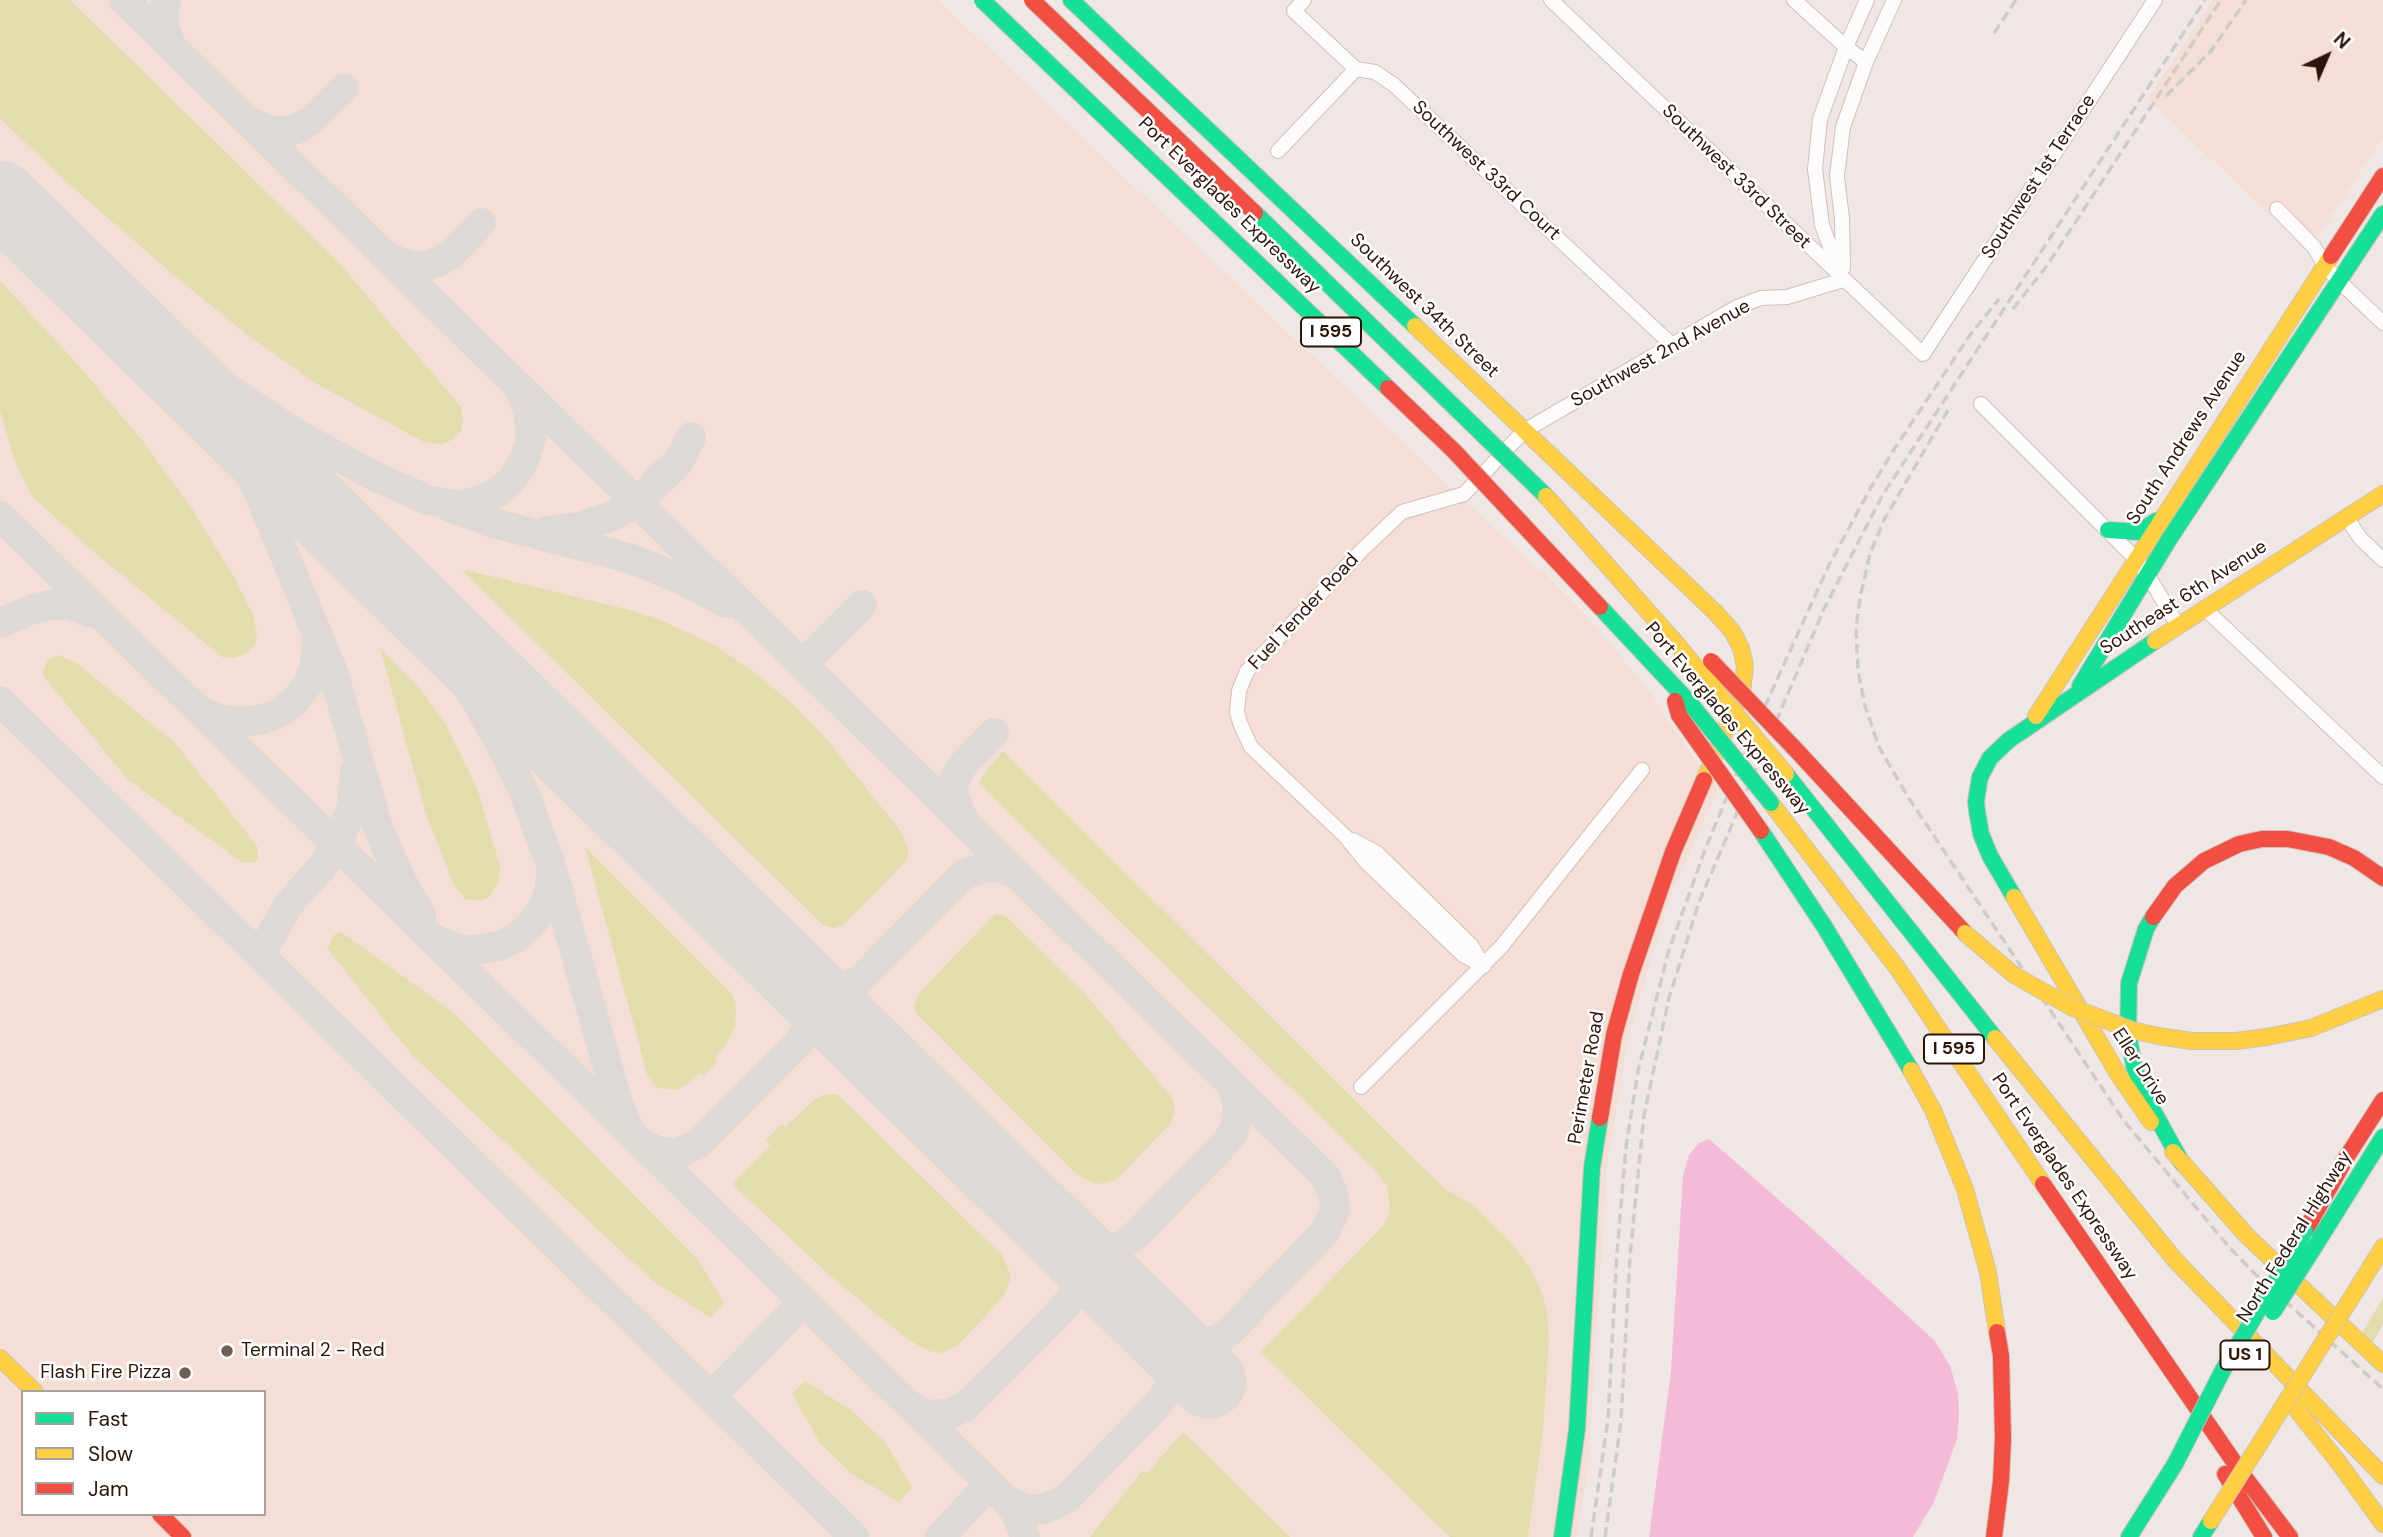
<!DOCTYPE html>
<html>
<head>
<meta charset="utf-8">
<style>
  body { margin:0 }
  #map { position:relative; width:2383px; height:1537px; overflow:hidden; background:#efe7e3; font-family:"DM Sans",sans-serif }
  canvas { display:block }
  .legend { position:absolute; left:21px; top:1390px; width:245px; height:126px; box-sizing:border-box; background:#fff; border:2px solid #aba19c; margin:0; padding:9px 12px; list-style:none; font-size:21px; color:#2e1408 }
  .legend li { display:flex; align-items:center; gap:14px; height:35px }
  .legend b { width:35px; border:2px solid #aba19c }
  .north { position:absolute; left:2292px; top:21px; width:70px; height:70px; -webkit-text-stroke:5px #fff; paint-order:stroke; rotate:44deg; font-size:19px; font-weight:700; line-height:28px; text-align:center; color:#2e1408 }
  .north::after { content:''; display:block; margin:auto; width:24px; height:32px; background:#2e1408; clip-path:polygon(50% 0,100% 100%,50% 72%,0 100%) }
</style>
</head>
<body>
<div id="map">
<canvas width="2383" height="1537"></canvas>
<ul class="legend">
<li><b style="height:9px;background:#16e098"></b>Fast</li>
<li><b style="height:9px;background:#ffcf43"></b>Slow</li>
<li><b style="height:9px;background:#f24e42"></b>Jam</li>
</ul>
<div class="north">N</div>
</div>
<script>
const c = document.querySelector('canvas').getContext('2d');
c.lineJoin = 'round';
function fillPath(path, color) { c.fillStyle = color; c.fill(path, 'evenodd'); }
const toPath = rows => new Path2D(rows.map(r => 'M' + r).join(''));
function stroke(path, color, width, dash) { c.strokeStyle = color; c.lineWidth = width; c.lineCap = dash ? 'butt' : 'round'; c.setLineDash(dash || []); c.stroke(path); }
function write(font, color, halo, rows, align = 'center') {
  c.font = font + ' "DM Sans",sans-serif'; c.lineWidth = 5; c.setLineDash([]); c.textBaseline = 'middle'; c.strokeStyle = halo; c.fillStyle = color; for (const [text, x, y, turn = 0] of rows) {
    c.save(); c.translate(x, y); c.rotate((+turn || 0) * Math.PI / 180); c.textAlign = isNaN(turn) ? turn : align; if (halo) c.strokeText(text, 0, 0); c.fillText(text, 0, 0); c.restore();
  }
}
fillPath(toPath([
  [0,0,938,0,1541,573,1543,571,1604,636,1639,678,1662,709,1660,711,1718,790,1668,902,1628,1039,1607,1167,1588,1469,1576,1537,0,1537],
  [23,1392,264,1392,264,1514,23,1514],
  [2213,0,2383,0,2383,138,2308,251,2148,99]
]), '#f4ded5');
fillPath(toPath([
  [0,0,70,0,340,264,461,407,463,421,461,431,452,440,442,444,424,442,315,383,245,333,182,282,64,180,0,118],
  [0,281,71,357,142,440,193,510,235,579,253,615,257,635,255,645,246,654,234,658,222,657,89,548,33,497,16,465,0,410],
  [461,569,630,610,663,621,716,646,755,673,795,706,828,741,903,834,909,854,905,862,843,925,834,928,823,925],
  [380,648,422,691,446,725,477,788,500,866,498,884,490,896,480,901,465,899,453,884,425,811],
  [58,655,75,662,175,743,257,846,258,858,253,863,242,862,127,779,42,674,48,660],
  [1003,751,1422,1167,1445,1189,1473,1205,1506,1237,1522,1256,1532,1271,1542,1293,1547,1311,1549,1339,1543,1432,1528,1537,1450,1537,1261,1352,1383,1226,1388,1217,1390,1206,1387,1186,1375,1170,979,784,984,774],
  [585,847,733,995,736,1005,735,1027,726,1045,714,1058,717,1062,703,1076,699,1073,684,1086,676,1090,658,1088,648,1077],
  [995,914,1004,915,1008,918,1086,995,1173,1099,1175,1112,1170,1124,1116,1180,1100,1184,1092,1182,1075,1173,916,1013,914,1006,919,993],
  [341,932,453,1012,698,1260,724,1303,710,1317,653,1281,412,1055,327,948,334,935],
  [837,1094,1002,1255,1008,1268,1011,1279,1003,1297,958,1345,943,1353,928,1351,906,1338,835,1280,732,1184,770,1145,766,1140,782,1124,786,1127,815,1099,823,1095],
  [2383,1298,2383,1324,2368,1351,2357,1341],
  [805,1381,851,1410,885,1442,912,1487,899,1502,852,1474,820,1443,792,1394],
  [1183,1432,1290,1537,1090,1537,1142,1471,1147,1473]
]), '#e3ddad');
fillPath(toPath([
  [1709,1139,1810,1227,1935,1341,1950,1366,1958,1393,1959,1415,1957,1439,1934,1502,1913,1537,1649,1537,1671,1371,1683,1176,1689,1155,1699,1143]
]), '#f4bad7');
stroke(toPath([
  [124,0,1325,1176,1333,1192,1335,1210,1325,1232,1230,1331,1220,1339,1198,1345,1185,1344,1161,1334],
  [167,0,164,12,164,26,172,47],
  [250,122,271,131,285,132,299,128,312,120,344,88],
  [15,213,160,337,227,388,298,435,376,477,428,500,462,506,492,496,510,482,524,461,531,438,528,409,519,389],
  [387,257,410,266,425,266,440,261,451,254,481,223],
  [230,423,333,672,378,828,403,884,421,914],
  [657,479,678,463,691,437],
  [450,507,493,523,632,559,687,582,726,603],
  [0,516,990,1484,1016,1512,1025,1537],
  [548,531,580,527,615,515,637,502,672,469],
  [365,555,422,622,464,680,495,734,524,792,550,862,618,1104,627,1125],
  [0,623,33,609,51,605,69,605,99,615],
  [803,664,862,605],
  [0,701,854,1537],
  [203,712,220,719,240,722,260,720,279,713,295,701,308,684,315,667,317,637],
  [963,819,953,794,954,781,962,766,994,733],
  [436,940,457,949,474,950,499,946,516,938,529,927,544,907,550,887,551,871],
  [260,955,288,905,322,867,340,839,352,807,355,771],
  [789,969,817,986,824,987,841,987,859,981,964,874,988,867,1000,868,1017,873],
  [641,1143,659,1152,678,1153,698,1144,801,1040,808,1025,807,999,801,986,786,967],
  [1065,1240,1086,1248,1105,1250,1119,1247,1138,1233,1227,1141,1235,1129,1238,1105,1231,1083],
  [711,1397,803,1302],
  [910,1406,925,1414,935,1415,952,1413,966,1406,1054,1318,1071,1299,1077,1280,1077,1267,1065,1240],
  [1004,1499,1025,1509,1043,1509,1056,1504,1067,1498,1158,1404,1170,1387,1174,1364,1170,1350,1161,1334],
  [940,1537,990,1484]
]), '#dfd9d6', 30);
stroke(toPath([
  [0,198,1209,1381]
]), '#dfd9d6', 75);
const street = toPath([
  [1304,0,1294,11,1356,69,1375,72,1394,85,1671,344],
  [1551,0,1923,354,2155,0],
  [1794,0,1846,47,1866,62],
  [1278,151,1356,69],
  [2277,209,2314,247,2325,266,2339,281,2383,323],
  [1843,268,1842,219,1837,176,1843,127,1866,62,1894,0],
  [1841,276,1822,225,1815,169,1820,119,1846,47,1867,0],
  [1981,404,2135,558,2149,577,2178,626],
  [2347,518,2360,538,2383,560],
  [2204,608,2383,777],
  [1353,840,1377,853,1471,945,1483,965],
  [1484,966,1463,955,1367,863,1345,836,1251,747,1240,723,1237,712,1239,691,1247,671,1362,550,1402,512,1464,494,1524,431,1737,307,1761,298,1787,297,1843,280],
  [1361,1087,1501,947,1642,770]
]);
const fast = toPath([
  [1071,0,1415,326],
  [2108,530,2139,532,2156,521],
  [2080,686,2168,541,2383,214],
  [1786,774,1995,1038],
  [1761,831,1824,926,1911,1070],
  [2014,897,1990,856,1981,834,1977,811,1976,801,1980,777,1990,758,2009,740,2155,641],
  [2153,917,2146,929,2129,983,2128,1033,2134,1066,2146,1098,2182,1163],
  [2315,1246,2383,1137],
  [1562,1537,1577,1429,1592,1167,1600,1118],
  [2129,1537,2175,1464],
  [2201,1537,2211,1521]
]);
const slow = toPath([
  [1415,326,1716,613,1732,631,1741,648,1745,666,1742,692,1704,780],
  [2155,641,2383,494],
  [2036,716,2331,256],
  [1771,803,1898,969,2043,1184],
  [2014,897,2118,1074,2151,1122],
  [2158,1036,2191,1041,2236,1041,2267,1037,2311,1028,2383,999],
  [1995,1038,2175,1260,2383,1476],
  [1911,1070,1933,1110,1965,1189,1988,1272,1997,1332],
  [2173,1152,2247,1236,2383,1364],
  [2360,1284,2383,1247],
  [0,1358,35,1392],
  [2288,1399,2339,1463,2383,1524]
]);
const jam = toPath([
  [2331,256,2383,176],
  [1798,752,1965,933],
  [2153,917,2175,886,2204,861,2239,844,2262,839,2288,839,2329,847,2354,858,2383,878],
  [1600,1118,1614,1035,1631,974,1673,852,1704,780],
  [2043,1184,2243,1475,2290,1537],
  [2305,1231,2346,1158,2383,1100],
  [2225,1474,2264,1537],
  [160,1514,183,1537],
  [1994,1537,2001,1481,2003,1439,2001,1356,1997,1332]
]);
stroke(street, '#d1c0b8', 16);
stroke(fast, '#d1c0b8', 18);
stroke(slow, '#d1c0b8', 18);
stroke(jam, '#d1c0b8', 18);
stroke(street, '#fdfbfb', 14);
stroke(fast, '#16e098', 16);
stroke(slow, '#ffcf43', 16);
stroke(jam, '#f24e42', 16);
stroke(toPath([
  [1994,33,2016,0],
  [2166,96,2211,51,2246,0],
  [2013,309,2046,267,2221,0],
  [1948,410,1884,520,1870,554,1860,598,1856,628,1858,670,1865,706,1879,747,1908,797,2124,1121,2229,1247,2255,1274,2383,1389],
  [1591,1537,1608,1419,1617,1252,1626,1147,1638,1071,1668,953,1706,847,1766,704,1829,565,1870,489,1893,451,1970,335,1999,299],
  [1605,1537,1621,1421,1630,1256,1644,1115,1669,998,1699,902,1824,609,1882,496,2205,0]
]), '#cfcbc9', 3.5, [10, 5]);
const fastBridge = toPath([
  [982,0,1388,388],
  [1255,213,1546,496],
  [1600,607,1689,702,1771,803],
  [2273,1312,2315,1246],
  [2175,1464,2223,1370,2305,1231]
]);
const slowBridge = toPath([
  [1546,496,1675,642,1786,774],
  [1965,933,2014,975,2071,1007,2132,1030,2158,1036],
  [2211,1521,2360,1284]
]);
const jamBridge = toPath([
  [1032,0,1255,213],
  [1388,388,1454,451,1600,607],
  [1711,661,1798,752],
  [1675,701,1679,715,1761,831]
]);
stroke(fastBridge, '#d1c0b8', 18, []);
stroke(slowBridge, '#d1c0b8', 18, []);
stroke(jamBridge, '#d1c0b8', 18, []);
stroke(fastBridge, '#16e098', 16);
stroke(slowBridge, '#ffcf43', 16);
stroke(jamBridge, '#f24e42', 16);
for (const [x, y, r, color] of [
  [227,1351,7,"#725e55"],
  [185,1373,7,"#725e55"]
]) { const dot = new Path2D(); dot.arc(x, y, r, 0, 2 * Math.PI); c.fillStyle = color; c.fill(dot); stroke(dot, '#fff', 2.5); }
for (const [x, y, w] of [
  [1331,332,60],
  [1954,1049,60],
  [2245,1355,49]
]) { const box = new Path2D(); box.roundRect(x - w / 2, y - 14.5, w, 29, 5); c.fillStyle = '#fff'; c.fill(box); stroke(box, '#2e1408', 2); }
write('bold 18px', '#2e1408', null, [
  ["I 595",1331,332],
  ["I 595",1954,1049],
  ["US 1",2245,1355]
]);
write('19px', '#2e1408', '#fff', [
  ["Southwest 33rd Court",1486,171,43],
  ["Southwest 33rd Street",1736,177,44],
  ["Southwest 1st Terrace",2039,177,-57],
  ["Port Everglades Expressway",1229,206,44],
  ["Southwest 34th Street",1424,306,44],
  ["Southwest 2nd Avenue",1661,354,-29],
  ["South Andrews Avenue",2187,438,-57],
  ["Southeast 6th Avenue",2184,598,-33],
  ["Fuel Tender Road",1304,612,-47],
  ["Port Everglades Expressway",1727,719,50],
  ["Eller Drive",2140,1067,57],
  ["Perimeter Road",1587,1078,-80],
  ["Port Everglades Expressway",2064,1177,56],
  ["North Federal Highway",2295,1237,-58]
]);
write('19px', '#2e1408', '#fff', [
  ["Terminal 2 - Red",241,1351],
  ["Flash Fire Pizza",171,1373,"right"]
], 'left');
</script>
</body>
</html>
